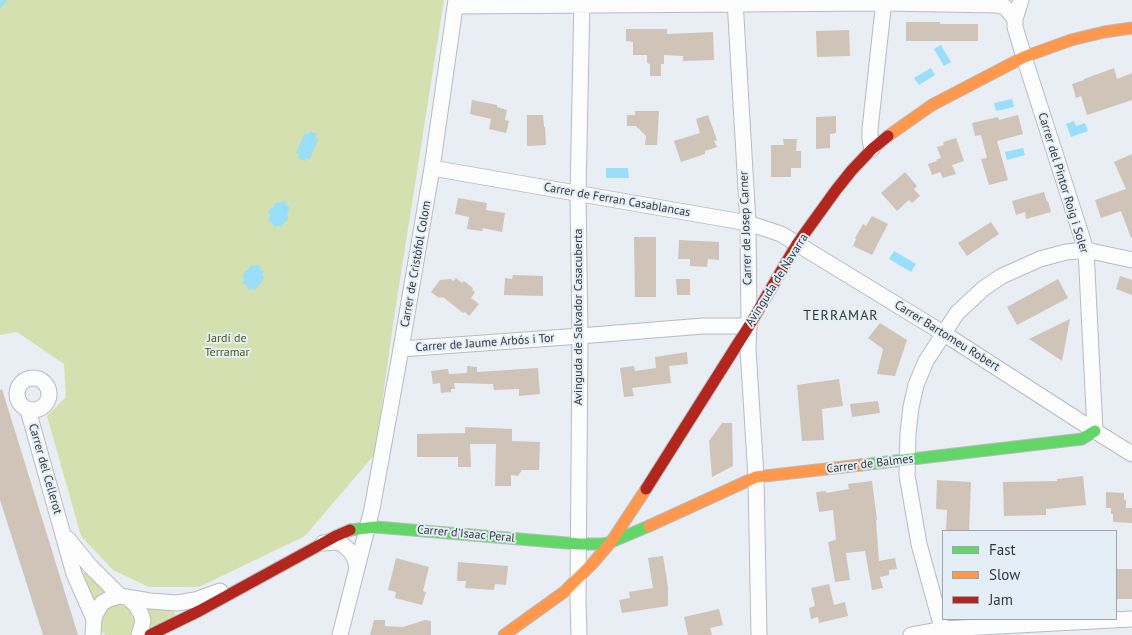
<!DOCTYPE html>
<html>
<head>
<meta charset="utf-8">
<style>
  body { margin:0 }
  #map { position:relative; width:1132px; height:635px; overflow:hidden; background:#e8eef3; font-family:"PT Sans",sans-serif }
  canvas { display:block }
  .legend { position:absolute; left:942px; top:530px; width:175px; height:90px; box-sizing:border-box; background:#e4eef7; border:1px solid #9ea5ac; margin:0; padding:6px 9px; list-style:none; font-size:15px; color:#34383b }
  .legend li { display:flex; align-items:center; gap:10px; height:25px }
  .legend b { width:25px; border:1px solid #9ea5ac }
</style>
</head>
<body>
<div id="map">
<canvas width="1132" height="635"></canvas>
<ul class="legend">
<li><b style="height:6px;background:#63d668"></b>Fast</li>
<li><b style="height:6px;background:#ff974d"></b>Slow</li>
<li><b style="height:6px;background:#b3261e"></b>Jam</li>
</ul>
</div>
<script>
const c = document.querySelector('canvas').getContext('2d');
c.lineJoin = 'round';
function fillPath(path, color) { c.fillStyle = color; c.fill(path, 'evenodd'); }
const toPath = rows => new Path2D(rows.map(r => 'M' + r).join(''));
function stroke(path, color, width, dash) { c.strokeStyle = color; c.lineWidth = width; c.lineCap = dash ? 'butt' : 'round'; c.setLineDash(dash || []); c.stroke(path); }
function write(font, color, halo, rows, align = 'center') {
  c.font = font + ' "PT Sans",sans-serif'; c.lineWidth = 4; c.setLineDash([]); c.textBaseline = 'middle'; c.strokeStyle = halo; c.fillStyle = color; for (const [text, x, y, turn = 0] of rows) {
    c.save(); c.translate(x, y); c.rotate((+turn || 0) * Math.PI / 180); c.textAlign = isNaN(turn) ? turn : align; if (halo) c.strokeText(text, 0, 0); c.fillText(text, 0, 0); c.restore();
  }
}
fillPath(toPath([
  [0,0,444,0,394,318,375,454,305,536,199,587,149,587,113,570,81,536,47,416,66,397,64,364,17,332,0,335],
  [88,571,111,590,96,604,80,576],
  [123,602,137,615,132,635,105,635,100,629,99,617,105,606],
  [143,605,173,607,176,618,147,633]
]), '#d5e0b0');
fillPath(toPath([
  [941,45,951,62,944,66,934,49],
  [931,68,935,75,919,85,914,78],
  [1012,99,1014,107,996,111,994,103],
  [1074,121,1076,126,1085,123,1088,131,1071,137,1066,124],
  [310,131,317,134,315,137,318,139,310,159,307,158,305,161,298,158,300,155,296,153,305,133,308,134],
  [1023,148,1025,155,1007,160,1005,152],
  [606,168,628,168,629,178,606,178],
  [285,201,287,206,290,207,287,214,288,216,288,218,287,221,284,222,282,227,278,226,274,226,271,222,268,221,270,215,268,212,271,208,273,208,276,202,279,203],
  [894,251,916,264,911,272,889,259],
  [251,265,254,266,259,265,261,270,264,271,262,275,264,278,261,284,258,285,256,290,253,289,248,290,246,285,242,284,244,280,243,276,245,271,248,270]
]), '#9adff9');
stroke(toPath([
  [0,6,5,0]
]), '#9adff9', 4);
fillPath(toPath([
  [906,22,940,22,940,24,978,24,978,41,906,41],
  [626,29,667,29,667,34,713,32,714,60,683,61,683,56,664,55,664,64,661,64,661,76,650,76,650,64,647,63,647,55,633,55,633,42,626,41],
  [849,30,850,56,817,57,816,31],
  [1114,68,1117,79,1132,73,1132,100,1087,115,1081,96,1076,98,1072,84,1084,80,1084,79],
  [472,100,497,105,497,107,507,110,505,120,509,121,506,133,489,129,491,119,470,114],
  [635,111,659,111,657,145,645,145,646,136,636,126,627,126,627,115,635,115],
  [527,115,543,115,544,127,545,127,546,145,527,146],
  [708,115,717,140,714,141,717,147,705,151,705,154,681,162,674,141,700,133,696,119],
  [1018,115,1023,134,997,141,1008,180,989,185,981,159,987,158,981,135,975,136,972,123,998,117,999,120],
  [836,116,836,133,830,134,830,148,816,149,816,117],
  [956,138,964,161,952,165,956,174,943,178,940,172,932,175,928,164,937,161,936,160,941,158,937,147,944,145,943,142],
  [783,139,797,139,796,151,801,151,801,168,791,168,791,177,771,177,771,145,784,145],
  [1132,154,1132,237,1131,238,1121,211,1101,218,1095,200,1126,189,1114,162],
  [905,172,917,186,914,189,920,196,912,203,909,200,897,211,881,193],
  [1044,192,1047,202,1048,201,1051,212,1026,219,1025,212,1016,215,1012,201],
  [458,198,487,203,486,210,505,213,502,232,483,228,482,231,467,229,469,217,455,214],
  [872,216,888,224,872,255,853,246,856,239,855,238,863,224,866,226],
  [991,222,999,234,967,256,958,243],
  [634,237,656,237,656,297,635,297],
  [679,240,719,242,719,260,708,259,707,267,690,266,690,259,678,259],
  [513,275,543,276,543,296,504,295,505,278,512,279],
  [1120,276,1132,280,1132,295,1116,289],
  [456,278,462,283,464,281,473,288,472,290,475,292,471,298,479,304,469,316,465,312,463,313,443,297,442,298,440,297,439,298,431,292,440,280,451,279,453,281],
  [676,279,690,279,690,295,677,295],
  [1058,279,1068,298,1017,325,1007,307],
  [1070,319,1062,361,1029,339],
  [880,323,907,340,895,376,877,374,883,349,868,338],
  [687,352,688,364,669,366,671,383,632,388,634,396,624,397,620,368,634,366,635,371,656,368,655,357],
  [467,366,477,367,477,372,538,368,540,394,519,396,519,389,494,390,493,384,454,383,455,389,451,389,451,392,441,393,440,383,433,384,431,371,448,369,449,374,467,373],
  [839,379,843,406,822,409,824,440,802,441,797,385],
  [2,389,78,635,43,635,0,500,0,390],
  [878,401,880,413,852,417,850,404],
  [722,423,732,423,733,466,712,477,709,441],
  [465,427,512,429,512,441,540,442,539,470,522,470,518,476,511,475,511,486,495,486,496,444,470,444,471,467,458,467,458,457,417,457,417,434,465,433],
  [1083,476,1086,505,1046,509,1046,515,1004,516,1003,482,1057,481,1057,479],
  [937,480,971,482,969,531,946,531,947,510,936,509],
  [872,481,877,520,876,520,879,561,895,558,897,569,889,570,889,575,880,577,883,588,872,590,865,551,846,553,850,580,835,582,828,542,836,540,833,510,819,512,816,492,826,491,826,493,849,489,848,484],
  [1106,492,1124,493,1124,500,1126,500,1126,508,1132,508,1132,523,1113,522,1113,514,1111,514,1111,508,1106,508],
  [663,556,668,587,668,606,622,613,619,600,630,598,629,592,653,588,648,558],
  [396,558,429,567,423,591,426,592,422,605,395,598,396,592,388,590],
  [458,562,508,566,506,585,495,584,494,590,465,588,466,581,457,581],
  [1116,569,1132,569,1132,599,1116,599],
  [829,584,834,605,845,602,848,616,819,623,818,617,811,619,809,608,815,606,811,588],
  [719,609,723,625,710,628,712,635,688,635,684,617],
  [374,620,385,620,385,626,403,627,425,620,431,621,431,635,370,635]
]), '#d0c4b8');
const street = toPath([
  [735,0,748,223,749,326,748,349,756,477,759,635],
  [1021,0,1015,19,1015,27,1024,57,1086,250,1095,431],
  [455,6,884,3,997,5,1005,7,1015,19],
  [872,149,870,140,870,129,884,0],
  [432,168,748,223,781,234,943,333,1095,431,1132,454],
  [401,349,580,336,703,326,749,326],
  '17 394a16 16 0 1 1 32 0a16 16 0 1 1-32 0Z',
  [28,410,74,574,94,619],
  [68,539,90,566,120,596],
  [323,543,337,542,342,544,351,552,355,559,357,568],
  [127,597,135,604,141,614,143,621,139,635],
  [93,635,94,619,96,613,102,603,109,599,120,596,150,601,177,603,195,600,220,591],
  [340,635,372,509,401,349,432,168,456,0],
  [579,635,578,597,580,336,578,194,582,0],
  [911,635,943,629,1132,619],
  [944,635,919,544,907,475,908,433,911,407,916,385,926,361,957,313,984,288,1002,276,1040,259,1066,252,1086,250,1132,260]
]);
const fast = toPath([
  [861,465,1082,439,1095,431],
  [350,530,376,527,579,544,602,544,611,542,649,526]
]);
const slow = toPath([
  [888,136,932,105,1024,57,1071,40,1104,32,1132,28],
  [649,526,756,477,861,465],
  [504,635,564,592,593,563,611,542,646,489]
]);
const jam = toPath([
  [646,489,749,326,797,244,836,190,852,170,872,149,888,136],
  [150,635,199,611,336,536,350,530]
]);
stroke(street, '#b8bcbf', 17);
stroke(fast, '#b8bcbf', 13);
stroke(slow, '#b8bcbf', 13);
stroke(jam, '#b8bcbf', 13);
stroke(street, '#fcfcfd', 15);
stroke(fast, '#63d668', 11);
stroke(slow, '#ff974d', 11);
stroke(jam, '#b3261e', 11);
write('12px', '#34383b', '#e4eef7', [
  ["Carrer del Pintor Roig i Soler",1063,183,73],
  ["Carrer de Ferran Casablancas",617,200,10],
  ["Carrer de Josep Carner",746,228,-92],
  ["Carrer de Cristòfol Colom",416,264,-80],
  ["Avinguda de Navarra",777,280,-58],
  ["Avinguda de Salvador Casacuberta",579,317,-90],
  ["Carrer Bartomeu Robert",947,336,32],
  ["Carrer de Jaume Arbós i Tor",485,343,-4],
  ["Carrer de Balmes",870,464,-7],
  ["Carrer del Cellerot",45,469,74],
  ["Carrer d'Isaac Peral",466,534,5]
]);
write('12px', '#50590c', '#e4eef7', [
  ["Jardí de",227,339],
  ["Terramar",227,353]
]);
c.letterSpacing = '1px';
write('14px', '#34383b', '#e4eef7', [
  ["TERRAMAR",841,316]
]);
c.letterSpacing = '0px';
</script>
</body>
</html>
